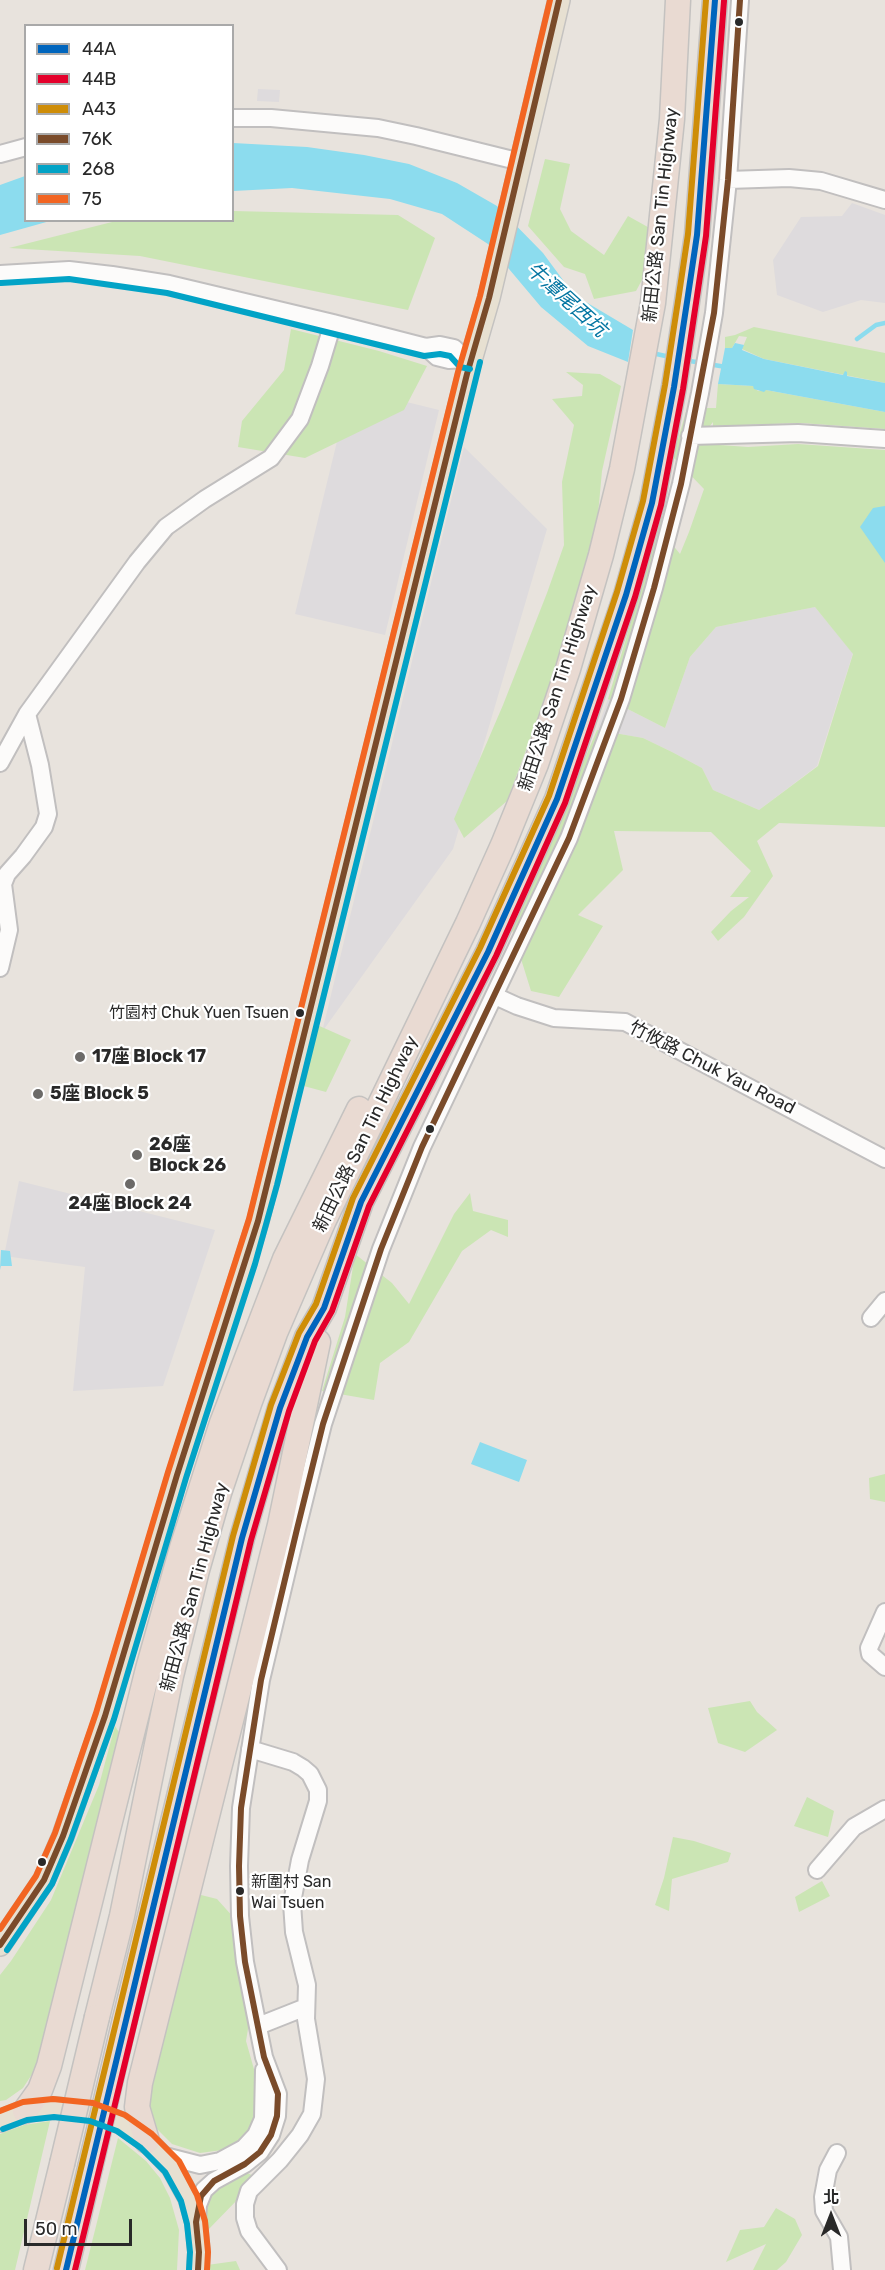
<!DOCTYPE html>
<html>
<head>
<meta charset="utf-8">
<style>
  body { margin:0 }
  #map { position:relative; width:885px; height:2270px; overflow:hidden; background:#e8e3dd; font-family:Rubik,"Noto Sans TC",sans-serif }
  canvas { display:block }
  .legend { position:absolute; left:24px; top:24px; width:210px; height:198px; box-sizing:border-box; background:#fff; border:2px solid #a9a9a9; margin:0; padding:8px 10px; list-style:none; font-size:18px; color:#292929 }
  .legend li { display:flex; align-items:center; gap:12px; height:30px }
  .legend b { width:30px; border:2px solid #a9a9a9 }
  .north { position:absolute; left:801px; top:2186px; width:60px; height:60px; -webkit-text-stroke:4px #fff; paint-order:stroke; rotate:0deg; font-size:16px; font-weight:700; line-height:24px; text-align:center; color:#292929 }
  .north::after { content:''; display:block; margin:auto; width:21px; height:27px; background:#292929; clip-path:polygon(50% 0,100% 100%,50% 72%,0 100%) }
  .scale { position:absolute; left:24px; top:2219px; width:108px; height:27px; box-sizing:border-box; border:3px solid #292929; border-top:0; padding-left:8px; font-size:18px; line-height:21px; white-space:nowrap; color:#292929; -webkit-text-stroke:4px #fff; paint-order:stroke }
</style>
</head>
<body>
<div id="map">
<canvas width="885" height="2270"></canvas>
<ul class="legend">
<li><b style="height:8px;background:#0065bd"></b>44A</li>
<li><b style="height:8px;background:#e4002b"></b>44B</li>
<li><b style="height:8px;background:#ce8d08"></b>A43</li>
<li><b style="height:8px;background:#7a4b2a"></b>76K</li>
<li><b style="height:8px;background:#02a3c6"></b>268</li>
<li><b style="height:8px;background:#f26522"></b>75</li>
</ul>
<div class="north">北</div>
<div class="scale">50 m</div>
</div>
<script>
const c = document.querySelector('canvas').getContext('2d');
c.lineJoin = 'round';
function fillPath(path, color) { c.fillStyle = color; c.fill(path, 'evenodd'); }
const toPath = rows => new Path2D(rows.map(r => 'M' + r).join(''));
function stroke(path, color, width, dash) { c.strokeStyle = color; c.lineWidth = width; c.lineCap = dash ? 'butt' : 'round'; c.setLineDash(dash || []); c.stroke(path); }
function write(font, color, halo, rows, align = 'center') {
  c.font = font + ' Rubik,"Noto Sans TC",sans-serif'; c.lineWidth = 4.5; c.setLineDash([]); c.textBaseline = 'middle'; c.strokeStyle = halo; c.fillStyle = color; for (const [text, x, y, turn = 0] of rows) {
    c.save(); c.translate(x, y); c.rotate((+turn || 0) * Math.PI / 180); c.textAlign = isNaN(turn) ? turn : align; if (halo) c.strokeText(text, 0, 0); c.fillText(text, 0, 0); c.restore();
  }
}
fillPath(toPath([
  [258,89,280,90,279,102,257,101],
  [852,203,885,215,885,303,861,300,823,312,777,295,773,260,801,217,842,216],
  [350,388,439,410,385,635,295,614],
  [464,447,547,529,453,849,322,1032],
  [815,607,853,653,817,766,759,810,713,790,702,768,672,752,643,738,597,730,608,699,665,728,690,657,716,627],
  [19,1181,215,1230,163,1386,73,1391,85,1267,4,1256]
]), '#dedbdd');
fillPath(toPath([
  [545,159,570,164,560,209,571,231,604,255,628,216,655,231,654,258,636,291,594,299,585,274,564,267,528,226],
  [233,211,398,215,435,238,408,310,140,256,9,248,116,221,232,220],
  [754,327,885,353,885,383,764,359,742,349,747,337,739,336,732,348,725,348,725,337,735,335],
  [291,329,379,351,427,366,404,410,305,458,238,447,242,421,284,370],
  [566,372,600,374,621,386,602,471,596,536,556,670,507,801,464,838,454,819,503,705,547,593,564,545,562,482,574,425,552,399,582,396,583,385],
  [718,384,753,386,758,391,766,390,885,412,885,429,801,423,713,426,713,422,699,440,720,445,748,447,798,444,885,450,885,827,779,823,757,841,773,876,744,917,718,941,711,932,731,911,749,897,730,897,751,871,711,832,614,831,623,870,578,915,603,926,559,997,531,991,512,930,597,730,643,738,672,752,702,768,713,790,759,810,818,766,853,654,815,607,716,627,690,657,665,728,608,699,657,535,652,528,668,510,663,533,680,554,689,532,704,489,673,457,687,408,716,408],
  [315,1024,351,1040,326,1092,300,1085],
  [470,1193,473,1211,508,1220,508,1237,491,1230,462,1251,409,1342,380,1363,374,1400,322,1391,345,1317,355,1254,392,1283,409,1304,454,1214],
  [885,1474,885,1502,870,1499,869,1478],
  [750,1701,757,1712,777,1730,745,1752,718,1743,708,1708],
  [115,1726,122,1737,38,2065,23,2088,6,2100,0,2101,0,1975,11,1961,51,1900,99,1785],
  [807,1797,834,1811,828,1837,794,1826],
  [673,1837,694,1841,731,1853,728,1862,672,1879,669,1911,655,1905,664,1878],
  [822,1881,830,1896,799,1912,795,1897],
  [197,1894,217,1899,235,1919,234,1941,249,2023,246,2041,263,2101,254,2128,230,2149,200,2153,172,2144,153,2125,146,2107],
  [50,2121,15,2270,0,2270,0,2134,24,2125],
  [118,2138,146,2161,160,2178,170,2198,179,2230,177,2270,85,2270],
  [244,2171,255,2177,240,2197,207,2231,199,2195],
  [776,2208,795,2219,802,2235,786,2262,777,2270,753,2270,766,2244,726,2262,740,2230,764,2227],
  [236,2261,240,2270,205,2270,207,2265]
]), '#cbe5b4');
fillPath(toPath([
  [233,143,307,147,364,155,409,164,457,183,497,206,543,253,574,295,633,330,628,362,588,346,541,307,488,244,442,214,390,199,292,188,233,191],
  [25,176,26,220,50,221,0,235,0,185],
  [735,343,744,345,742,350,764,359,843,375,845,371,847,372,847,376,885,383,885,412,766,390,764,392,754,389,753,386,718,384,725,348,732,348],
  [885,506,885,563,860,527,873,508],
  [1,1250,10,1251,12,1266,1,1266,0,1270],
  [480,1442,527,1460,519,1482,471,1464]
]), '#8cdcee');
stroke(toPath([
  [857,339,876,325,885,323],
  [652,353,670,357],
  [684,360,726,367]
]), '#8cdcee', 4.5);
const minor = toPath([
  [232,118,271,118,378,128,416,136,521,162],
  [0,154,26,147],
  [728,180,789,178,821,181,885,200],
  [0,274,69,270,112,275,169,284,333,323,426,347,440,345,454,348,465,359],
  [426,347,437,357,449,360,465,359,471,360],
  [690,436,798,433,885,439],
  [0,763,27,714,137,562,166,527,205,499,271,458,300,419,320,366,333,323],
  [0,968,9,930,3,884,7,874,23,856,44,827,48,814,40,765,27,714],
  [495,996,517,1006,554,1018,625,1022,885,1159],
  [871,1318,885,1301],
  [885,1612,869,1648,870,1654,885,1667],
  [250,1749,293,1762,303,1768,310,1774,318,1790,318,1801,300,1860,292,1903,294,1932,307,1985,306,2019,316,2079,312,2114,300,2135,280,2160,249,2191,245,2204,245,2218,249,2231,278,2270],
  [817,1870,854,1827,885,1809],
  [258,2026,306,2007],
  [837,2153,828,2170,823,2197,824,2211,839,2237,842,2270],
  [161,2155,200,2165,220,2161,244,2148,256,2135,263,2119,264,2070],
  [197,2220,198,2205,204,2190,214,2181,245,2164,260,2152,271,2135,277,2116,278,2094,264,2057,245,1962,240,1916,239,1866,241,1808,261,1680,297,1529,323,1424,381,1249,422,1147,569,838,621,699,654,588,681,484,700,393,714,313,728,180,740,0]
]);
const major = toPath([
  [0,1945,44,1880,63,1836,105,1716,177,1475,258,1221,420,564,467,374,489,298,559,0],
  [0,2121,25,2111,54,2108,92,2112,121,2123,147,2141,172,2167,189,2198,196,2222,199,2252,198,2270]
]);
const highway = toPath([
  [97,2017,122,1916,171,1676,197,1570,219,1493,250,1401,275,1333,324,1220,468,923,503,845,536,764,568,669,601,555,622,469,653,303,672,119,678,0],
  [125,2019,242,1538,280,1408,307,1337,324,1308,361,1202,488,952,557,799,626,595,652,503,674,387,687,302,697,235,715,0],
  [25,2111,40,2090,49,2066,148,1669,182,1548,222,1423,285,1259,359,1109],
  [147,2141,137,2107,140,2083,280,1525,318,1342],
  [36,2270,62,2164],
  [66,2270,90,2168]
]);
stroke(minor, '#c1bfbf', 20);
stroke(major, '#c4c2c0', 24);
stroke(highway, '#c4c2c0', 27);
stroke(minor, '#fcfbfa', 16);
stroke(major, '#e7e0d1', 21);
stroke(highway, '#e9dad2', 24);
const highwayBridge = toPath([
  [62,2164,97,2017],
  [90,2168,125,2019]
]);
stroke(highwayBridge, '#c4c2c0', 27, []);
stroke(highwayBridge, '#e9dad2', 24);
stroke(toPath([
  [66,2270,242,1538,280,1408,307,1337,324,1308,361,1202,488,952,557,799,626,595,652,503,674,387,687,302,697,235,715,0]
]), '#0065bd', 6);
stroke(toPath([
  [75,2270,251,1540,289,1411,315,1341,332,1311,369,1206,496,956,565,803,635,597,661,505,683,389,696,303,706,236,724,1]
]), '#e4002b', 6);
stroke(toPath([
  [57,2268,233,1536,271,1405,299,1333,316,1304,353,1198,480,948,549,796,617,592,643,501,665,385,678,301,688,234,706,0]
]), '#ce8d08', 6);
stroke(toPath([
  [0,1945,44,1880,63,1836,105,1716,177,1475,258,1221,467,374,489,298,559,0],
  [198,2270,199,2252,196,2222,201,2196,214,2181,245,2164,260,2152,271,2135,277,2116,278,2094,264,2057,245,1962,240,1916,239,1866,241,1808,261,1680,297,1529,323,1424,381,1249,422,1147,569,838,621,699,654,588,681,484,714,313,728,180,740,0]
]), '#7a4b2a', 6);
stroke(toPath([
  [1,283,69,279,167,293,424,356,440,354,450,356,460,367,470,369],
  [7,1950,52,1884,71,1839,114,1719,186,1478,255,1264,277,1185,480,362],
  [3,2129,27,2120,54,2117,90,2121,117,2131,141,2148,165,2172,181,2201,187,2224,190,2252,189,2270]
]), '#02a3c6', 6);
stroke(toPath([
  [0,1929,36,1876,55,1833,96,1713,168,1472,249,1219,458,372,480,296,550,0],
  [0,2111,23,2102,53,2099,93,2103,125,2115,152,2134,179,2161,197,2195,205,2221,208,2252,207,2270]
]), '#f26522', 6);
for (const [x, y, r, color] of [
  [739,22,5,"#292929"],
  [300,1013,5,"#292929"],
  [80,1057,6,"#6c6a68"],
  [38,1094,6,"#6c6a68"],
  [430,1129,5,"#292929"],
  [137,1155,6,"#6c6a68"],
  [130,1184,6,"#6c6a68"],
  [42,1862,5,"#292929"],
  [240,1891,5,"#292929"]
]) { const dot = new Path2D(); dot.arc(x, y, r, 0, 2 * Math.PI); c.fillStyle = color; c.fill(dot); stroke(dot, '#fff', 2); }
write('16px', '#292929', '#fff', [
  ["竹園村 Chuk Yuen Tsuen",289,1013],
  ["新圍村 San",251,1882,"left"],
  ["Wai Tsuen",251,1903,"left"]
], 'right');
write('18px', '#292929', '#fff', [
  ["新田公路 San Tin Highway",661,215,-84],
  ["新田公路 San Tin Highway",558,688,-72],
  ["竹攸路 Chuk Yau Road",712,1068,27],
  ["新田公路 San Tin Highway",366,1134,-64],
  ["新田公路 San Tin Highway",195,1587,-75]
]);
write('bold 18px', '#292929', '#fff', [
  ["17座 Block 17",92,1057],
  ["5座 Block 5",50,1094],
  ["26座",149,1145],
  ["Block 26",149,1166],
  ["24座 Block 24",130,1204,"center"]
], 'left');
write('italic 20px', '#0476a2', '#fff', [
  ["牛潭尾西坑",566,300,42]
]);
</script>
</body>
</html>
